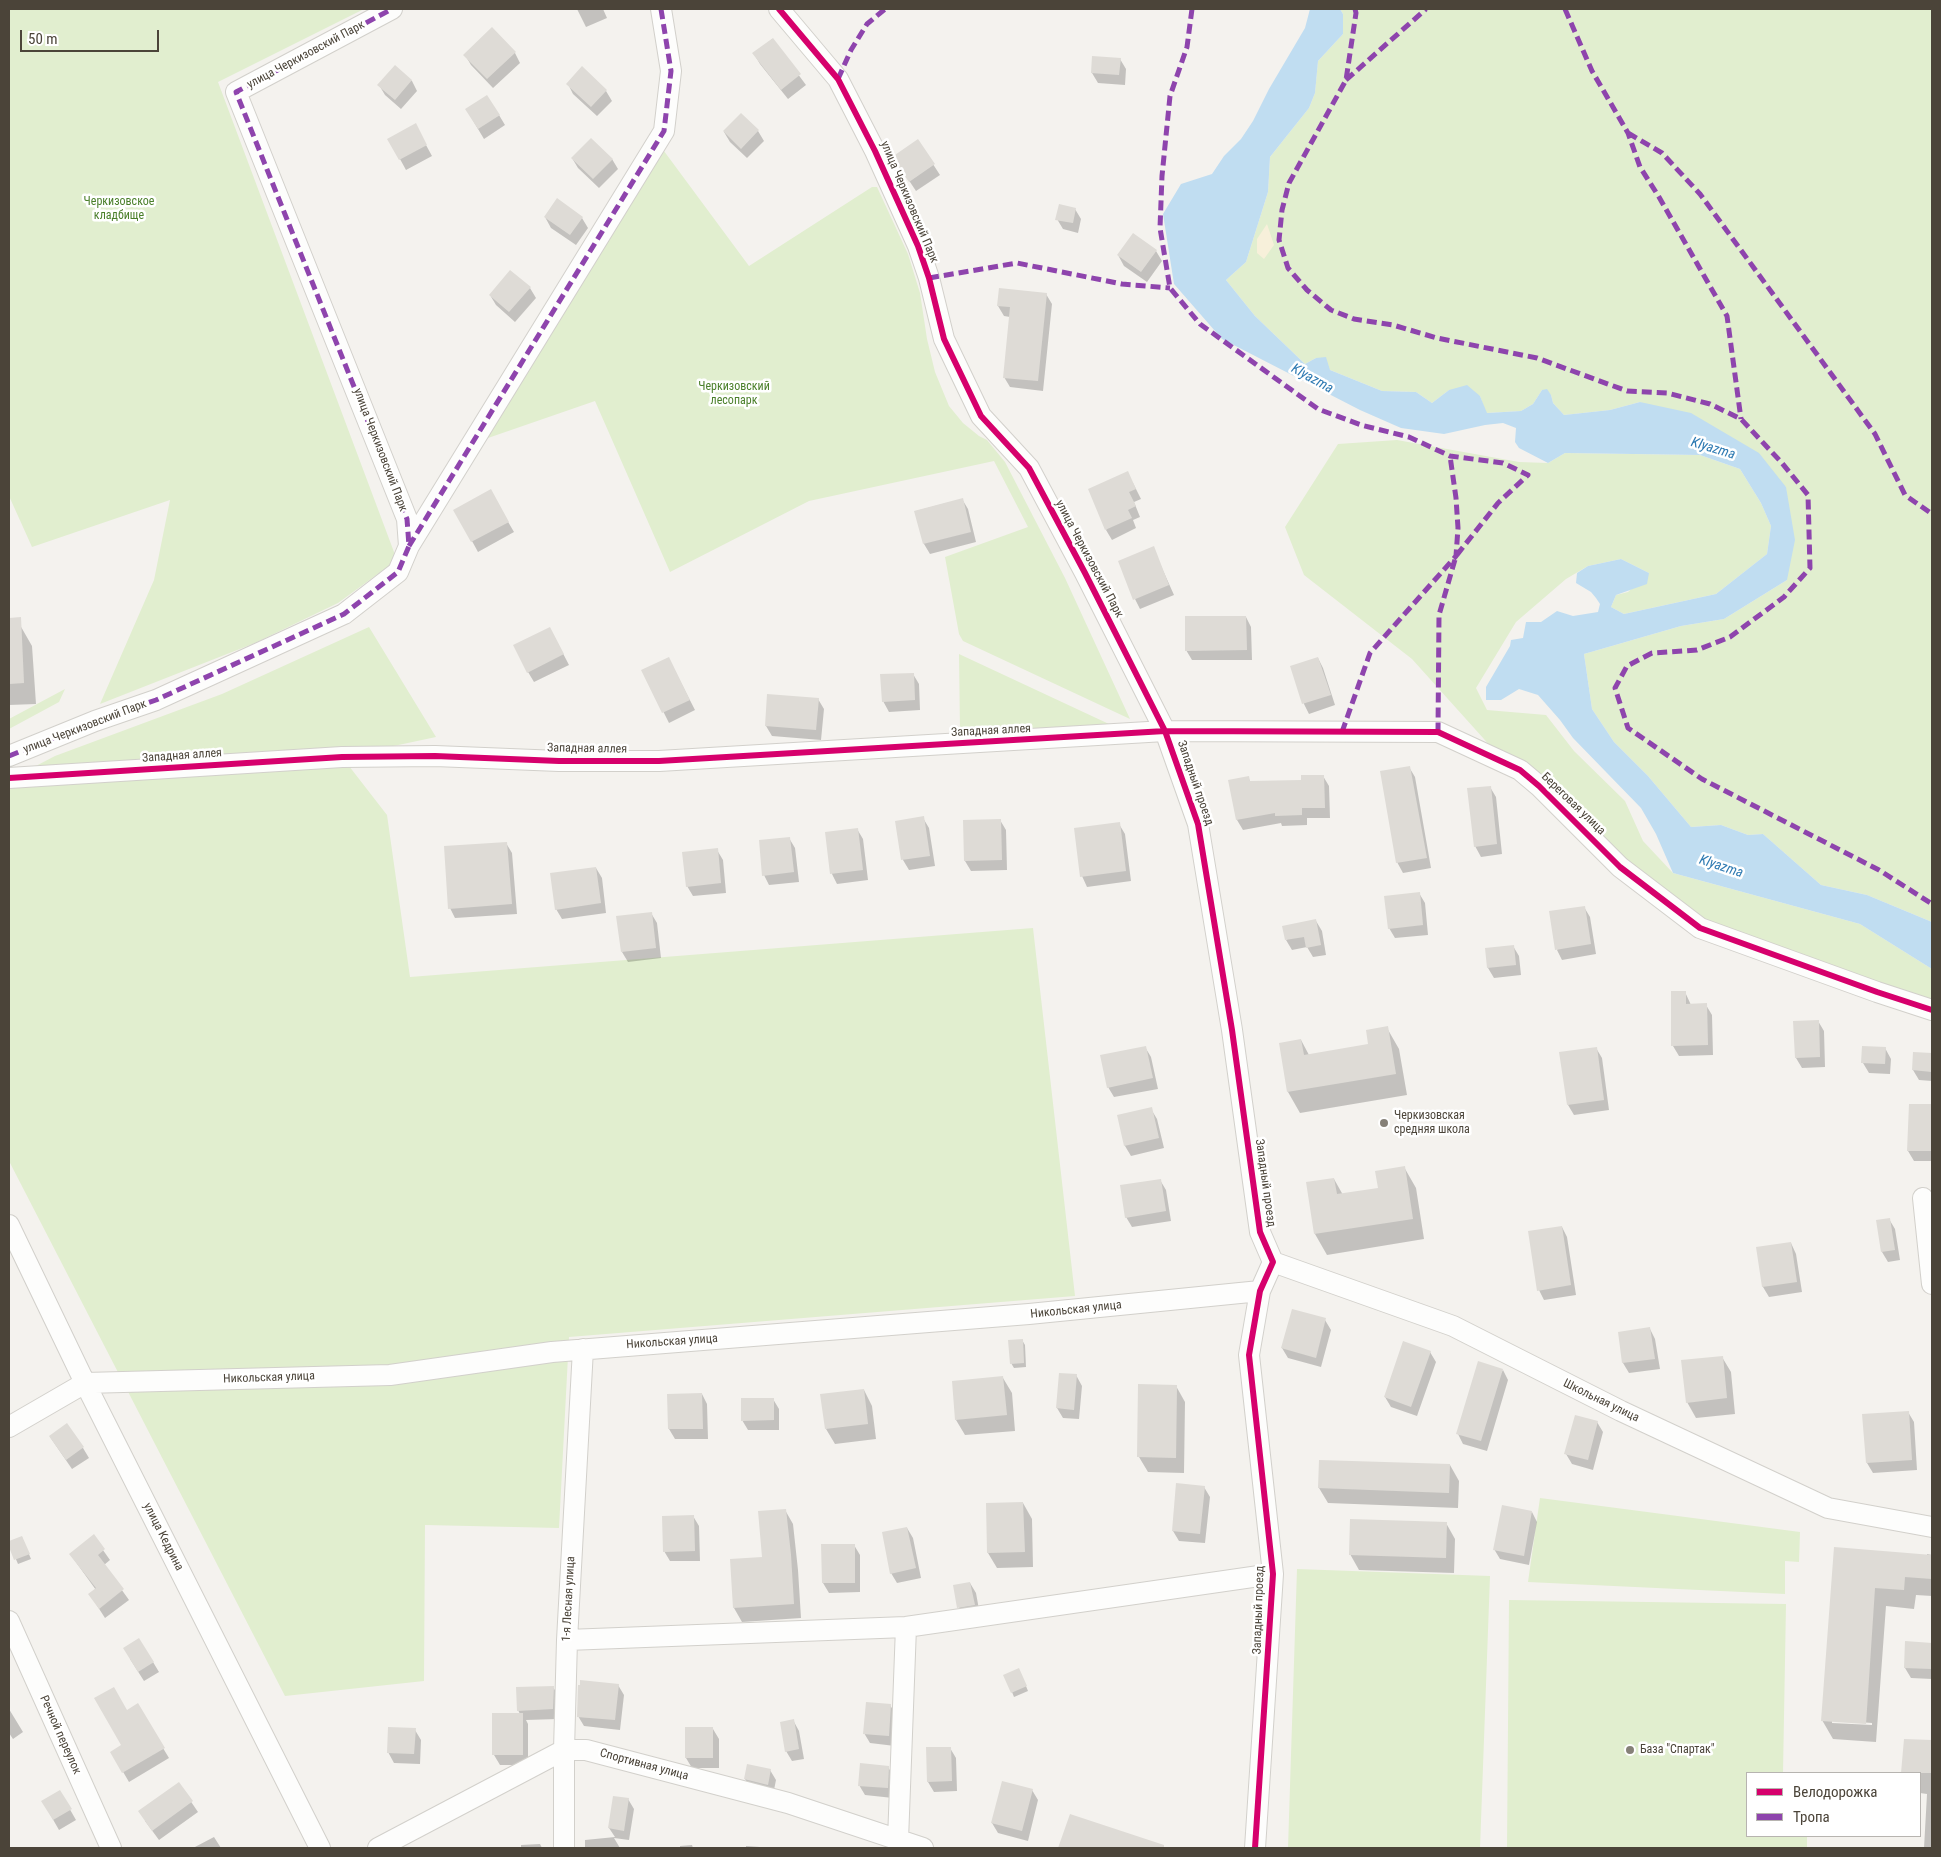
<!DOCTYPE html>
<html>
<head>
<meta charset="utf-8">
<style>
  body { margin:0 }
  #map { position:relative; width:1941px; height:1857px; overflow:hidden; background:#f4f2ee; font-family:"Roboto Condensed",sans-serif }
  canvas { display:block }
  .frame { position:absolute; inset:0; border:10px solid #4b4439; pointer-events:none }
  .legend { position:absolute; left:1746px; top:1772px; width:175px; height:65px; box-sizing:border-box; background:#fff; border:1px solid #b7b4b0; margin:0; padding:6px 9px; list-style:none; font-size:15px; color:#4b4439 }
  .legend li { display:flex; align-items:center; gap:10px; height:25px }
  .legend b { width:25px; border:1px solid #b7b4b0 }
  .scale { position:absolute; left:20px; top:30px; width:139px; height:22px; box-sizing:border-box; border:2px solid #4b4439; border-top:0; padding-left:6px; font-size:15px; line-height:18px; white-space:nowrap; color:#4b4439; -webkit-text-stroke:4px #fff; paint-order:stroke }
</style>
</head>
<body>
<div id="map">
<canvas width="1941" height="1857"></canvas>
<div class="frame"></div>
<ul class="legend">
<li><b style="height:6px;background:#d6006c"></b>Велодорожка</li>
<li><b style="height:6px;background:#8e44ad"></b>Тропа</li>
</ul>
<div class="scale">50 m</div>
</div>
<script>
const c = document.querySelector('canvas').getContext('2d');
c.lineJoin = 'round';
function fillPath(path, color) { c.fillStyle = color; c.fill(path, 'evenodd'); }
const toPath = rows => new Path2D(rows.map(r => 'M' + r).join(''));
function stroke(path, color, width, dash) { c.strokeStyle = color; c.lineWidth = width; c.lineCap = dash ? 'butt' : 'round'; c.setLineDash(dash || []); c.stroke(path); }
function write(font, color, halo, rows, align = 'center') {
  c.font = font + ' "Roboto Condensed",sans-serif'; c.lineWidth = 5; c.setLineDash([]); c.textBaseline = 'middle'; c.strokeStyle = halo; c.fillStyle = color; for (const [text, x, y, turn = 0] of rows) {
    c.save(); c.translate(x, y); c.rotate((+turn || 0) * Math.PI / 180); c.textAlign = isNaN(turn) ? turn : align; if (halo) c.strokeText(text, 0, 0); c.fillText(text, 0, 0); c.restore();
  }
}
fillPath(toPath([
  [9,9,364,9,218,82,397,560,338,603,255,643,100,704,154,580,170,500,32,547,9,496],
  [1340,9,1932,9,1932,922,1867,895,1821,885,1763,834,1748,835,1721,825,1691,827,1648,776,1614,742,1592,709,1584,654,1681,626,1724,619,1787,580,1786,487,1640,402,1610,410,1564,415,1553,403,1551,395,1542,390,1533,404,1521,411,1486,413,1480,396,1449,390,1432,403,1416,392,1382,391,1330,370,1316,358,1305,364,1255,316,1226,280,1246,262,1268,192,1270,157,1309,108,1315,93,1318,61,1343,34,1343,14],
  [661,147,749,266,872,187,877,187,908,254,920,293,927,339,935,372,949,406,963,423,979,436,987,440,1005,462,1065,578,1130,719,963,641,959,634,945,557,1028,527,994,461,809,501,670,572,595,401,462,447],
  [1397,440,1519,462,1548,463,1565,453,1700,455,1740,469,1761,503,1771,526,1767,554,1716,594,1624,614,1611,607,1616,595,1628,592,1649,573,1621,559,1588,566,1566,579,1516,622,1476,688,1487,710,1546,715,1574,751,1625,801,1643,841,1673,873,1860,924,1932,969,1932,1006,1700,928,1528,788,1412,659,1304,575,1285,527,1338,444],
  [369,627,436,737,342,757,387,815,410,977,1033,928,1075,1296,569,1337,559,1528,425,1525,424,1681,285,1696,9,1161,9,780,55,756,222,694],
  [959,654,1124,731,960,731],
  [65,689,59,702,9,729,9,719],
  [1540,1498,1800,1532,1799,1562,1785,1561,1785,1594,1528,1582],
  [1297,1569,1490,1576,1480,1848,1288,1848],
  [1509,1600,1786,1604,1783,1773,1747,1773,1747,1836,1807,1836,1807,1848,1507,1848]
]), '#e1eecf');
fillPath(toPath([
  [1267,224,1274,245,1264,259,1257,253,1257,239]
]), '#f7f0da');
fillPath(toPath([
  [1310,9,1340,9,1343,14,1343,34,1318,61,1315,93,1309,108,1270,157,1268,192,1246,262,1226,280,1255,316,1305,364,1316,358,1326,357,1330,370,1382,391,1416,392,1432,403,1449,390,1467,385,1480,396,1487,413,1521,411,1533,404,1542,390,1547,389,1551,395,1553,403,1564,415,1610,410,1640,402,1691,413,1759,453,1786,487,1795,540,1787,580,1724,619,1681,626,1584,654,1592,709,1614,742,1648,776,1691,827,1721,825,1748,835,1763,834,1821,885,1867,895,1932,922,1932,969,1860,924,1673,873,1656,834,1641,808,1573,738,1560,720,1538,695,1519,689,1501,700,1486,700,1486,687,1510,646,1511,640,1523,638,1526,622,1541,622,1557,611,1573,616,1598,612,1600,604,1596,598,1591,592,1576,583,1577,573,1588,566,1621,559,1649,573,1647,584,1616,595,1611,607,1624,614,1716,594,1767,554,1771,526,1761,503,1740,469,1700,455,1565,453,1548,463,1519,448,1515,442,1516,428,1503,423,1485,425,1444,434,1401,428,1360,410,1222,339,1174,284,1163,214,1181,184,1212,174,1224,156,1241,139,1253,121,1269,89,1305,28]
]), '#c0ddf1');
fillPath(toPath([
  [577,9,603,9,607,18,586,27],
  [772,39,806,85,788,99,760,64,754,54],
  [515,53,520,63,493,88,471,65,465,55],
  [1120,59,1126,69,1125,85,1098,83,1092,73],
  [395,67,412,81,417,91,401,109,385,95,379,85],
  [568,84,606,91,612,101,597,116,573,94],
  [741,114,758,131,764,141,747,158,730,142,724,132],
  [499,115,505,125,484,139,472,119],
  [415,125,432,156,406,170,389,139],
  [918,141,940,175,916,191,900,167],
  [572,158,612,159,618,169,599,188,578,168],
  [1075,209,1081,219,1078,233,1063,229,1057,219],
  [545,217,582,218,588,228,576,245,551,228],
  [1156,251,1162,261,1147,282,1124,266,1118,255],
  [530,288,536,298,515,322,496,305,490,295],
  [1046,294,1052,304,1043,391,1010,387,1004,377,1010,317,1004,316,998,306],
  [1133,483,1141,499,1134,502,1140,517,1133,520,1136,528,1112,540,1106,530],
  [490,491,514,532,478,552,455,510],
  [962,499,968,509,976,542,930,554,924,544,916,511],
  [1153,548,1174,595,1140,609,1135,599],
  [1246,617,1251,627,1252,660,1192,660,1186,650],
  [20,625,32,646,36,704,9,705,9,626],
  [555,638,569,665,534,682,528,672],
  [1318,658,1323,668,1335,705,1309,714,1304,704,1291,667],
  [674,669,695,710,669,723,643,671],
  [913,674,919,684,920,710,889,712,883,701],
  [818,699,824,709,821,740,772,736,766,726],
  [1409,767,1415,777,1431,868,1403,873,1397,862],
  [1323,776,1329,786,1330,818,1307,818,1307,825,1282,826,1281,823,1243,830,1237,820,1248,777,1251,783,1302,781],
  [1490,787,1496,797,1502,854,1481,857,1475,846],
  [923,818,929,828,935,866,909,870,903,860,896,822],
  [1000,820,1006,830,1007,870,971,871,965,861,964,821],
  [1119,824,1125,834,1131,881,1087,887,1082,876],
  [857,829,863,839,868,880,837,884,832,874,827,833],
  [789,838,795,848,799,882,769,885,764,875],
  [506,843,512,853,517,914,455,918,450,908],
  [717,850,723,860,726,893,693,896,687,886],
  [596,868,602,878,606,913,562,919,556,909],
  [1419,893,1425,903,1428,935,1395,938,1389,928],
  [1584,907,1590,917,1596,954,1562,960,1557,950],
  [651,913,657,923,661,958,628,962,622,952],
  [1316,921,1322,931,1326,955,1313,957,1307,947,1292,950,1286,940],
  [1513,946,1519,956,1521,975,1494,978,1488,968,1486,949],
  [1685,992,1691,1005,1706,1005,1712,1015,1713,1055,1679,1056,1673,1046],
  [1818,1021,1824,1031,1825,1067,1802,1068,1796,1058,1795,1022],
  [1387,1028,1399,1049,1407,1095,1300,1113,1288,1092,1280,1044,1301,1040,1309,1055,1370,1045],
  [1145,1047,1151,1057,1158,1089,1114,1097,1108,1087],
  [1596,1048,1602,1058,1609,1110,1574,1115,1568,1105],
  [1885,1048,1891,1059,1890,1074,1869,1073,1863,1063],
  [1914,1053,1932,1055,1932,1081,1919,1080,1913,1070],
  [1932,1105,1932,1161,1914,1161,1908,1151,1910,1106],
  [1151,1109,1157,1119,1164,1148,1131,1156,1125,1146,1119,1116],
  [1404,1167,1416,1188,1424,1239,1327,1255,1315,1234,1334,1179,1343,1195,1380,1189],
  [1160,1180,1166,1190,1171,1221,1132,1227,1126,1217],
  [1889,1219,1895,1229,1900,1260,1888,1262,1882,1252],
  [1562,1227,1567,1237,1576,1295,1544,1300,1539,1290],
  [1791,1243,1796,1254,1802,1292,1769,1297,1763,1287,1758,1248],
  [1325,1320,1331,1330,1321,1367,1288,1358,1282,1348],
  [1650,1329,1655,1339,1660,1369,1629,1373,1623,1363,1619,1333],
  [1022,1340,1025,1345,1026,1367,1014,1368,1011,1363],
  [1430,1352,1436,1362,1417,1416,1391,1407,1385,1397],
  [1722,1357,1731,1372,1735,1414,1696,1418,1687,1402],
  [1503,1370,1508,1380,1487,1451,1463,1444,1458,1434],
  [1076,1375,1082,1386,1079,1419,1063,1418,1057,1408],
  [1003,1378,1012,1393,1015,1431,965,1435,956,1420],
  [1176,1386,1185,1402,1184,1473,1148,1472,1139,1457],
  [864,1390,872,1406,876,1439,835,1444,826,1429],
  [702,1394,707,1404,708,1439,675,1439,669,1429],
  [773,1399,779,1409,779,1430,748,1430,742,1420],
  [1908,1412,1914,1422,1917,1470,1873,1473,1867,1463],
  [1597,1422,1603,1432,1593,1470,1572,1464,1566,1454],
  [50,1437,83,1448,89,1458,72,1469],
  [1450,1465,1459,1481,1458,1508,1328,1503,1319,1488],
  [1204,1487,1210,1497,1205,1543,1179,1541,1173,1531],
  [1023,1503,1032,1519,1033,1567,997,1568,988,1553],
  [785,1510,793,1524,798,1570,801,1618,742,1622,734,1608,764,1558],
  [1532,1512,1537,1522,1529,1565,1500,1559,1494,1549],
  [693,1516,699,1526,700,1561,670,1561,664,1551],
  [1446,1523,1455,1539,1454,1573,1359,1570,1350,1554],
  [907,1528,913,1538,921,1578,897,1583,891,1573],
  [93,1536,110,1560,104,1565,129,1600,105,1618,96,1604,96,1590,70,1554],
  [22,1537,31,1559,18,1564,9,1543],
  [854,1545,860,1555,860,1592,829,1593,823,1583],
  [1835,1549,1927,1556,1927,1554,1932,1555,1932,1596,1916,1595,1914,1609,1886,1606,1876,1742,1833,1739,1822,1720],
  [1832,1720,1872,1723,1872,1725,1832,1723],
  [970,1583,976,1593,980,1615,964,1617,959,1607],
  [1907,1643,1932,1644,1932,1679,1911,1678,1905,1668],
  [130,1659,153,1662,159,1672,144,1681],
  [1021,1674,1028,1691,1014,1697,1012,1692],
  [618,1685,624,1695,620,1730,584,1726,578,1716],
  [553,1687,559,1697,558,1719,526,1720,528,1724,528,1765,500,1765,494,1755,520,1714,518,1710],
  [137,1705,169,1758,129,1782,112,1753,123,1746,127,1711],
  [890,1705,896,1715,895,1746,870,1743,864,1733],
  [9,1709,23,1732,13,1739,9,1733],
  [793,1720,799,1731,804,1759,792,1761,786,1751],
  [713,1729,719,1739,719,1768,692,1768,686,1758],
  [415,1730,421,1740,420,1764,394,1763,388,1752],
  [1905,1740,1932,1742,1932,1848,1924,1848,1927,1794,1920,1793,1920,1773,1903,1773],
  [950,1748,956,1758,957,1791,934,1792,928,1782],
  [888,1767,894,1777,893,1798,865,1795,859,1785],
  [770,1770,776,1780,773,1795,751,1789,745,1779],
  [179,1784,198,1812,159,1840,145,1821],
  [1032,1790,1038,1800,1028,1841,998,1833,992,1823],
  [60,1792,76,1820,59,1830,43,1802],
  [628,1799,634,1809,629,1840,614,1838,620,1848,585,1848,585,1840,615,1837,609,1828],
  [1070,1816,1139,1839,1145,1848,1059,1848],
  [214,1837,221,1848,193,1848],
  [540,1844,542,1848,521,1848,521,1845],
  [692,1845,693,1848,680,1848,680,1846],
  [746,1846,760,1847,761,1848,746,1848]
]), '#0003');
fillPath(toPath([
  [492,27,516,52,487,79,463,55],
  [773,38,801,74,781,90,752,53],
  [1092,56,1121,58,1119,75,1091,73],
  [395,65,412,80,395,100,377,85],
  [582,66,607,90,591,107,566,84],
  [487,95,500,115,478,129,465,109],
  [741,113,759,130,741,149,723,131],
  [416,123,427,145,399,160,387,139],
  [591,138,613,159,593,179,571,158],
  [918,139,935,164,909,182,892,157],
  [557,198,583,217,570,235,544,217],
  [1059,204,1076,208,1073,223,1055,220],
  [1133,233,1157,250,1141,272,1117,255],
  [510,270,531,287,509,312,489,295],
  [999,288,1047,293,1038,381,1003,378,1010,307,997,306],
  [1128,471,1136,489,1129,492,1136,506,1128,510,1132,518,1105,530,1088,489],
  [491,489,509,522,471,542,453,510],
  [963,498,971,532,923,544,914,511],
  [1154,546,1169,585,1133,600,1118,561],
  [1185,616,1246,616,1247,650,1185,651],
  [21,617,24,683,9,684,9,618],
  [550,627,564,654,527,673,513,645],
  [669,657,690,700,662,713,641,670],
  [1318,657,1331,695,1302,704,1290,666],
  [914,673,915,700,882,702,880,674],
  [767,694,819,698,816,730,765,726],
  [1410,766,1427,858,1396,863,1380,771],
  [1301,775,1324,775,1325,808,1302,808,1302,815,1275,816,1275,813,1236,820,1228,780,1249,776,1250,781,1301,780],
  [1491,786,1497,844,1474,847,1467,788],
  [924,816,930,856,901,860,895,821],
  [1001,819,1002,860,964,861,963,820],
  [1120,822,1126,871,1080,877,1074,828],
  [858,828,863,870,830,874,825,832],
  [790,837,794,872,762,876,759,840],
  [507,842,512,904,448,909,444,846],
  [718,848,721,883,686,887,682,852],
  [596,867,601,903,555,910,550,873],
  [1420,892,1423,925,1388,929,1384,896],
  [1585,906,1591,944,1555,950,1549,911],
  [652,912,656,948,621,952,616,916],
  [1316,919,1321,945,1306,948,1304,937,1285,940,1282,926],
  [1514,945,1516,965,1487,968,1485,948],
  [1671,991,1686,991,1686,1004,1707,1003,1708,1045,1671,1046],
  [1819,1020,1820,1057,1795,1058,1793,1021],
  [1388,1026,1396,1074,1287,1092,1279,1043,1301,1039,1304,1055,1368,1044,1366,1030],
  [1146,1046,1153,1078,1107,1088,1100,1055],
  [1862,1046,1886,1047,1885,1064,1861,1063],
  [1597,1047,1604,1100,1567,1105,1559,1052],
  [1913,1052,1932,1053,1932,1072,1912,1070],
  [1909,1104,1932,1104,1932,1151,1907,1151],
  [1152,1107,1159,1138,1124,1146,1117,1115],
  [1405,1166,1413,1219,1314,1234,1306,1182,1334,1178,1337,1194,1378,1188,1375,1171],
  [1161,1179,1166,1211,1125,1218,1120,1185],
  [1890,1218,1895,1250,1881,1252,1876,1220],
  [1562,1226,1571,1285,1537,1291,1528,1231],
  [1791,1242,1797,1282,1762,1287,1756,1247],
  [1292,1309,1326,1318,1316,1358,1281,1348],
  [1650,1327,1655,1359,1622,1363,1618,1332],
  [1023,1339,1024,1363,1010,1364,1008,1340],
  [1403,1341,1431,1351,1411,1407,1384,1397],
  [1723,1356,1727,1398,1686,1403,1681,1360],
  [1478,1361,1503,1369,1481,1441,1456,1434],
  [1059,1373,1077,1374,1074,1410,1056,1408],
  [1003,1376,1007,1415,955,1420,952,1381],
  [1138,1384,1177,1385,1176,1458,1137,1457],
  [864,1389,868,1424,825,1429,820,1394],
  [702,1393,703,1429,668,1429,667,1394],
  [741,1398,774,1398,774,1420,741,1421],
  [1909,1411,1912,1460,1866,1463,1862,1414],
  [1575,1415,1598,1421,1588,1460,1564,1454],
  [67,1423,84,1447,66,1460,49,1436],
  [1319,1460,1450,1464,1449,1493,1318,1488],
  [1176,1483,1205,1486,1200,1534,1172,1531],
  [1023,1502,1025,1552,987,1553,986,1503],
  [1502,1505,1532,1511,1524,1556,1493,1550],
  [786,1509,791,1555,794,1604,733,1608,730,1559,762,1557,758,1511],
  [694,1515,695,1551,663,1552,662,1516],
  [1350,1519,1447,1522,1446,1558,1349,1555],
  [907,1527,916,1568,890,1574,882,1532],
  [94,1534,105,1549,98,1555,124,1589,99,1609,88,1594,96,1588,69,1554],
  [22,1536,30,1554,14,1560,9,1547,9,1541],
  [821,1544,855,1544,855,1583,822,1583],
  [1834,1547,1932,1555,1932,1579,1905,1577,1904,1590,1875,1588,1866,1724,1821,1721],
  [970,1582,975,1605,957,1608,953,1585],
  [139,1638,154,1662,138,1672,123,1648],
  [1905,1641,1932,1643,1932,1669,1904,1668],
  [1019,1668,1027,1686,1011,1693,1003,1675],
  [580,1680,619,1684,615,1720,577,1717,578,1685,580,1685],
  [554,1686,553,1709,517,1711,516,1687],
  [114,1687,127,1710,138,1703,165,1748,122,1773,110,1752,121,1745,94,1698],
  [866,1702,891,1704,889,1736,863,1734],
  [492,1713,523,1713,523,1755,492,1755],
  [794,1719,799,1749,785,1752,780,1722],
  [388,1727,416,1728,414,1754,387,1753],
  [685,1727,713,1727,713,1758,685,1758],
  [1904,1739,1932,1740,1932,1773,1901,1773],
  [926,1747,951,1747,952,1781,927,1782],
  [860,1763,889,1766,888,1788,858,1786],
  [747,1764,771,1769,768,1785,744,1779],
  [1002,1781,1033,1789,1022,1831,991,1823],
  [179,1782,193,1801,152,1831,138,1811],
  [60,1790,72,1809,53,1820,41,1801],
  [613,1796,629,1798,624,1831,608,1828],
  [1070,1814,1164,1845,1164,1848,1058,1848]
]), '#dedbd6');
const minor = toPath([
  [779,9,838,79,875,151,918,246,929,278,944,339,981,416,1029,468,1085,573,1165,731,1198,824,1232,1030,1260,1232,1273,1262,1260,1291,1249,1355,1273,1574,1255,1848],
  [409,546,664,131,671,71,661,9],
  [9,756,95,721,156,700,344,614,398,572,409,546,407,519,236,92,392,9],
  [9,778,342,757,435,756,559,761,659,761,1165,731,1438,732,1520,770,1539,786,1620,867,1700,928,1877,992,1932,1010],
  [1923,1198,1932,1284],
  [9,1225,85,1383,320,1848],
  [1273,1262,1453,1326,1621,1411,1828,1508,1932,1527],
  [9,1427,85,1383,390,1375,552,1352,1029,1314,1260,1291],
  [9,1621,111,1848],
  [567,1640,906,1627,1273,1574],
  [898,1840,906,1627],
  [378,1848,564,1750,586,1750,788,1803,923,1848],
  [564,1848,564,1750,567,1640,583,1349]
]);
stroke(minor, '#d2d0cb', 22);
stroke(minor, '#fdfdfc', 20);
stroke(toPath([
  [1192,9,1187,47,1170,96,1162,176,1160,228,1170,288,1200,324,1318,409,1361,425,1409,437,1450,456,1503,463,1528,475,1498,503,1456,556,1439,615,1438,732],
  [1355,9,1356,13,1346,80,1289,183,1282,210,1279,240,1288,268,1307,290,1331,310,1354,319,1393,325,1437,338,1537,358,1627,391,1667,393,1710,404,1741,419,1782,463,1808,495,1810,568,1784,597,1730,637,1697,650,1652,653,1627,666,1615,688,1628,728,1702,779,1879,870,1932,904],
  [1565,9,1592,71,1628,133,1640,167,1659,197,1727,316,1741,419],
  [838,79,851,50,867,24,885,9],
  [1346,80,1426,9],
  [1628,133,1662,153,1700,194,1875,434,1905,495,1932,514],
  [929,278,1017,263,1122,284,1170,288],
  [409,546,664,131,671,71,661,9],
  [1342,732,1370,653,1456,556,1458,528,1456,498,1450,456],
  [9,756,95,721,156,700,344,614,398,572,409,546,407,519,236,92,392,9]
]), '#8e44ad', 5, [10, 5]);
stroke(toPath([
  [779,9,838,79,875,151,918,246,929,278,944,339,981,416,1029,468,1085,573,1165,731,1198,824,1232,1030,1260,1232,1273,1262,1260,1291,1249,1355,1273,1574,1255,1848],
  [9,778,342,757,435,756,559,761,659,761,1165,731,1438,732,1520,770,1539,786,1620,867,1700,928,1877,992,1932,1010]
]), '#d6006c', 6);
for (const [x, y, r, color] of [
  [1384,1123,5,"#868178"],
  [1630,1750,5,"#868178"]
]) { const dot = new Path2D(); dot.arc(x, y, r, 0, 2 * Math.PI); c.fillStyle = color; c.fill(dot); stroke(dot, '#fff', 2); }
write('12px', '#4b4439', '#fff', [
  ["улица Черкизовский Парк",306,55,-28],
  ["улица Черкизовский Парк",909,202,67],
  ["улица Черкизовский Парк",380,450,69],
  ["улица Черкизовский Парк",1089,559,62],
  ["улица Черкизовский Парк",85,727,-21],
  ["Западная аллея",991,731,-3],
  ["Западная аллея",587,749,1],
  ["Западная аллея",182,756,-4],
  ["Западный проезд",1195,783,71],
  ["Береговая улица",1573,804,44],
  ["Западный проезд",1265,1183,82],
  ["Никольская улица",1076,1310,-6],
  ["Никольская улица",672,1342,-4],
  ["Никольская улица",269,1378,-2],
  ["Школьная улица",1601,1401,26],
  ["улица Кедрина",163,1537,63],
  ["1-я Лесная улица",569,1599,-87],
  ["Западный проезд",1259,1610,-88],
  ["Речной переулок",60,1735,66],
  ["Спортивная улица",644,1765,15]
]);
write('12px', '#4a7f2a', '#fff', [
  ["Черкизовское",119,202],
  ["кладбище",119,216],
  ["Черкизовский",734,387],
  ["лесопарк",734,401]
]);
write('12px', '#4b4439', '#fff', [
  ["Черкизовская",1394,1116],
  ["средняя школа",1394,1130],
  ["База \"Спартак\"",1640,1750]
], 'left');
write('italic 14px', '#2e7ab2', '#fff', [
  ["Klyazma",1312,379,29],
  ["Klyazma",1713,449,17],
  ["Klyazma",1721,867,18]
]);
</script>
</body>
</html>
